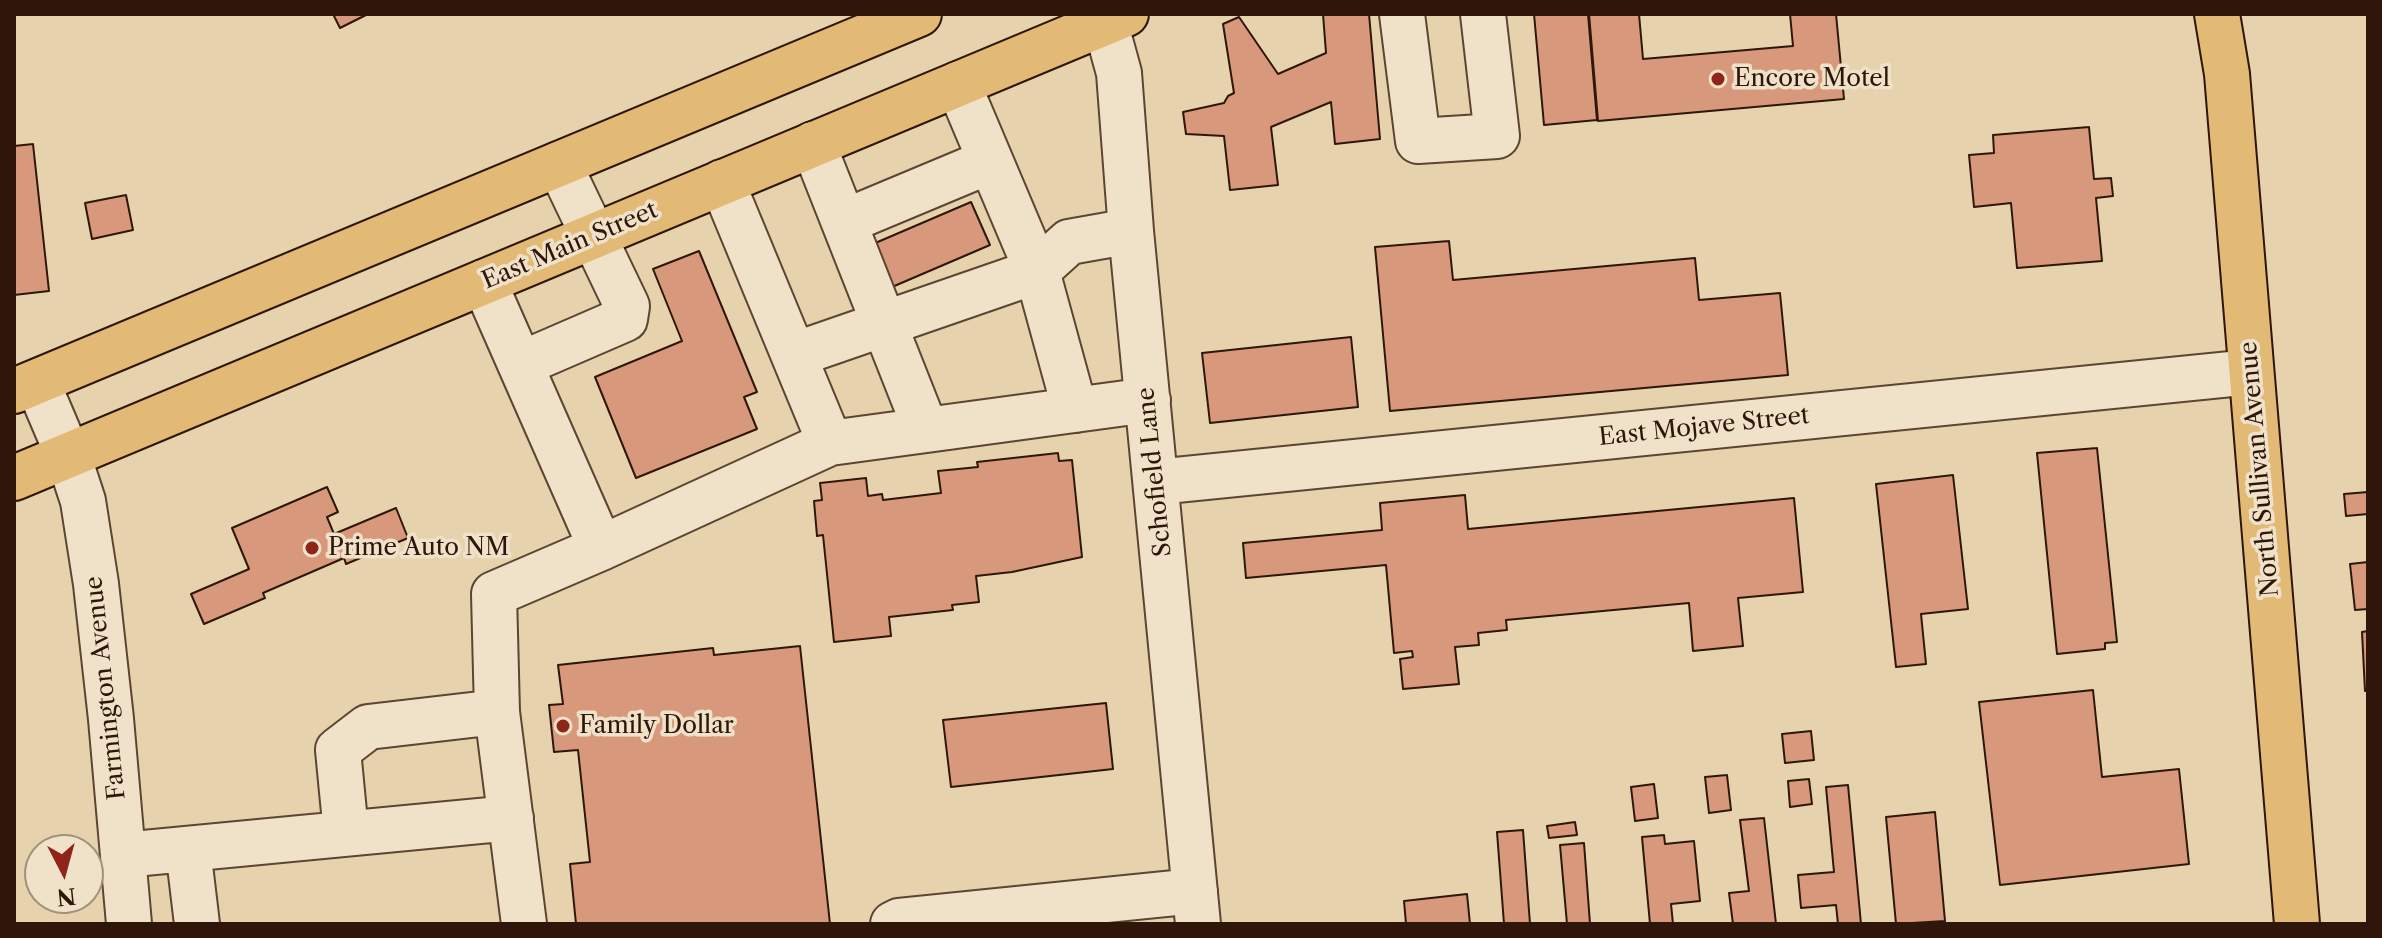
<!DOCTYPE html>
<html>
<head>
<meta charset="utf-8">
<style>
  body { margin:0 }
  #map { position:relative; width:2382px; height:938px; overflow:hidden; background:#e6d2ac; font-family:"Libre Caslon Text",serif }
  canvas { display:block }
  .frame { position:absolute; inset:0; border:16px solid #2f160a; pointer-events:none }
  .north { position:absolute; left:24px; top:834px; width:80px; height:80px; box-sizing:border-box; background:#efe2c9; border:2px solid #a2907d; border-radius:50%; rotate:174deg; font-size:22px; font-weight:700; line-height:32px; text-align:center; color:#2f160a }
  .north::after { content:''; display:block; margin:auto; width:28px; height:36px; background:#8f2418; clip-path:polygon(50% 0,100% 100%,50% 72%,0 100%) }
</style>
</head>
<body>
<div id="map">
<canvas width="2382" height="938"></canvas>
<div class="frame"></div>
<div class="north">N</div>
</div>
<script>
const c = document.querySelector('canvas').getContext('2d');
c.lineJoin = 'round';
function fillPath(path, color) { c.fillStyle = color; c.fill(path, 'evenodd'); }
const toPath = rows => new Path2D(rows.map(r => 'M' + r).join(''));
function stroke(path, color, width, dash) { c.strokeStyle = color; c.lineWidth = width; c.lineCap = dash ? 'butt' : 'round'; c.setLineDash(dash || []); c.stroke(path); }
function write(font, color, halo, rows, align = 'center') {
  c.font = font + ' "Libre Caslon Text",serif'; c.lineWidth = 7; c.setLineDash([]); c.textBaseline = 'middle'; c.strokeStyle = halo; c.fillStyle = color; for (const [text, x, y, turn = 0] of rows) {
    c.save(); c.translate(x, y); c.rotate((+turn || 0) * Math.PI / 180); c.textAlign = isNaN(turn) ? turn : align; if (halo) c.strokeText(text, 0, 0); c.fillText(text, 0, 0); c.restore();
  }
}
const building = toPath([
  [333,14,368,14,340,28,333,14],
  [1323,14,1369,14,1380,139,1335,144,1331,102,1271,127,1278,185,1230,190,1224,136,1186,134,1183,112,1224,103,1228,96,1234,93,1223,24,1239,17,1278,74,1326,53,1323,14],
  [1534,14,1588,14,1597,120,1544,125,1534,14],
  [1589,14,1639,14,1643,59,1793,46,1790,14,1836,14,1844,99,1598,121,1589,14],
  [2089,127,2094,179,2111,178,2113,196,2096,198,2102,261,2017,268,2011,203,1974,207,1969,155,1994,153,1993,135,2089,127],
  [33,144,49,291,14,295,14,146,33,144],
  [126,195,133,230,92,239,85,203,126,195],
  [971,202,990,245,892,287,873,244,971,202],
  [1449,241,1453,280,1695,258,1699,300,1780,293,1788,375,1390,411,1375,247,1449,241],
  [699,251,757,392,744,397,757,429,636,478,595,377,682,341,653,269,699,251],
  [1351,337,1358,407,1210,423,1202,353,1351,337],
  [2097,448,2117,642,2105,643,2105,649,2057,654,2037,453,2097,448],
  [1058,453,1059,461,1072,460,1082,557,1012,572,976,576,979,602,952,605,953,610,889,617,891,636,834,642,823,535,817,536,814,501,822,500,820,483,866,478,868,496,882,494,883,500,941,493,938,471,978,467,977,462,1058,453],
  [1953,475,1968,609,1921,614,1926,664,1896,667,1876,484,1953,475],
  [327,487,338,512,327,517,334,534,396,508,408,538,346,564,344,558,263,593,265,598,204,624,191,594,249,569,232,528,327,487],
  [2368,492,2368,514,2346,516,2344,494,2368,492],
  [1465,495,1468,529,1794,498,1803,592,1738,598,1743,646,1693,651,1689,603,1506,620,1507,630,1478,633,1479,645,1455,647,1459,684,1403,689,1400,659,1413,657,1412,651,1394,653,1386,565,1246,578,1243,543,1382,530,1380,503,1465,495],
  [2368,562,2368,609,2355,610,2350,564,2368,562],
  [2368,631,2368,690,2365,691,2362,632,2368,631],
  [800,646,830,924,576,924,570,864,590,862,578,750,554,752,549,705,563,704,558,665,713,648,714,655,800,646],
  [2093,690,2102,777,2179,769,2189,864,2000,885,1979,702,2093,690],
  [1106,703,1113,769,951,787,943,720,1106,703],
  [1811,731,1814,760,1785,763,1782,734,1811,731],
  [1727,775,1731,810,1709,813,1705,777,1727,775],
  [1809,779,1812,804,1790,807,1788,781,1809,779],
  [1654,784,1658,818,1635,821,1631,787,1654,784],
  [1848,785,1861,924,1838,924,1836,905,1801,908,1798,875,1834,872,1826,787,1848,785],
  [1935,812,1945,921,1896,924,1886,817,1935,812],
  [1764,818,1776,924,1733,924,1729,893,1749,891,1740,820,1764,818],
  [1575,822,1577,835,1549,838,1547,826,1575,822],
  [1523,830,1530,924,1504,924,1497,832,1523,830],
  [1664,835,1665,844,1694,841,1700,901,1671,904,1673,924,1650,924,1642,837,1664,835],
  [1584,843,1590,924,1567,924,1560,845,1584,843],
  [1467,894,1470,924,1406,924,1404,901,1467,894]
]);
fillPath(building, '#d7987b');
stroke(building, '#2f160a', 2);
const minor = toPath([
  [1402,14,1418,141,1497,136,1483,14],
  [1105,22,1119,73,1131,231,1198,924],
  [958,84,1037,271,1075,410],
  [813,144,926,430],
  [844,222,990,161],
  [484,282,601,548,494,594,497,712,524,924],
  [794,355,1037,271,1069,242,1131,231],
  [521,364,625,319,627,306,559,164],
  [37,382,68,455,83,501,96,584,111,719,129,924],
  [830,443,1148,400],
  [1156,482,2251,372],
  [601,548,830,443,722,182],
  [346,833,338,750,368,727,497,712],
  [188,849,197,924],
  [123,855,511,818],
  [893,924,899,921,1195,891]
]);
const major = toPath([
  [2217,14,2227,74,2297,924],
  [14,391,919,14],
  [14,478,1126,14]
]);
stroke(minor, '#5d4532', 48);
stroke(major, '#2f160a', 48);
stroke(minor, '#efe2c9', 44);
stroke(major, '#e3b976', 44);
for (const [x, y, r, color] of [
  [1718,79,8,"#8f2418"],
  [312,548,8,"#8f2418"],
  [563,726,8,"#8f2418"]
]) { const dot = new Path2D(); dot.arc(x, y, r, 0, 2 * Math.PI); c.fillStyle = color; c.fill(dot); stroke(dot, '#efe2c9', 3); }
write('24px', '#2f160a', '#efe2c9', [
  ["Encore Motel",1734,79],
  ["Prime Auto NM",328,548],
  ["Family Dollar",579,726]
], 'left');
write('24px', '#2f160a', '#efe2c9', [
  ["East Main Street",570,246,-23],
  ["East Mojave Street",1704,427,-6],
  ["North Sullivan Avenue",2260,469,-95],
  ["Schofield Lane",1155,472,-96],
  ["Farmington Avenue",106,688,-96]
]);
</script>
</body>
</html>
